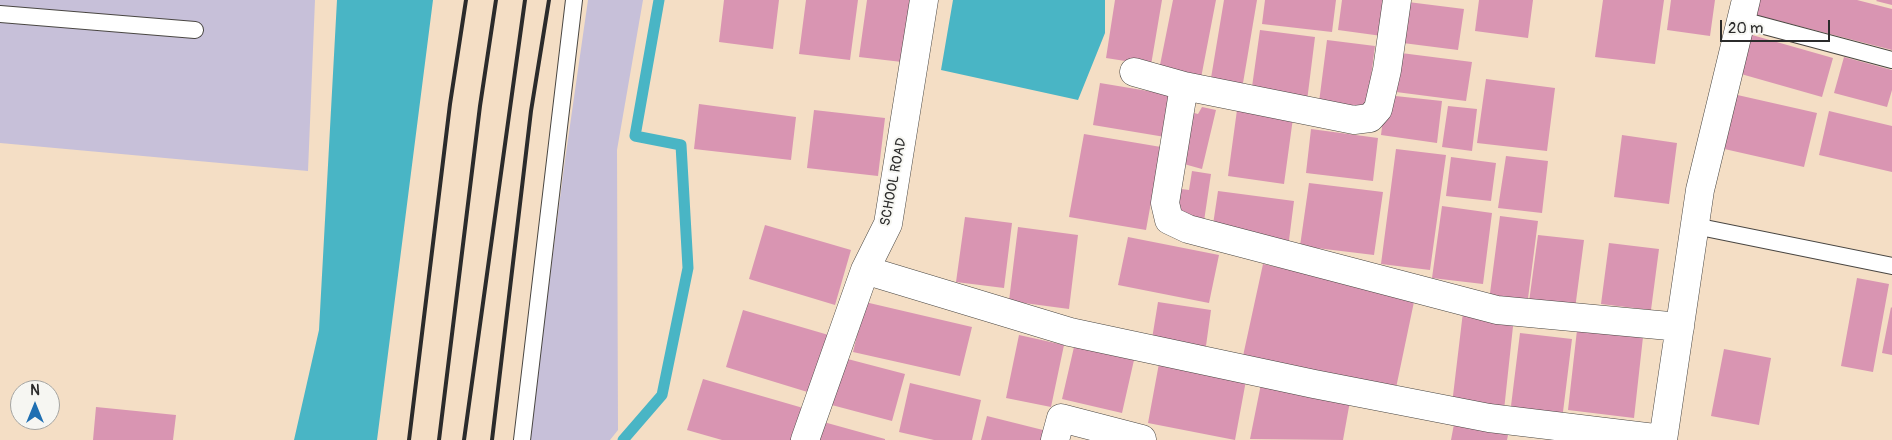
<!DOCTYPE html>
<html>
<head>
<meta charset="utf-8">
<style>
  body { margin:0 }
  #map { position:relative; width:1892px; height:440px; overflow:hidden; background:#f4dec5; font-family:Pangolin,sans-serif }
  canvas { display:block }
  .north { position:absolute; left:10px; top:380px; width:50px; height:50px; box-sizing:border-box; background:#f6f6f2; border:1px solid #a5a5a2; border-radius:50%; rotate:0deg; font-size:14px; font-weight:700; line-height:20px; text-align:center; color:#2b2b2b }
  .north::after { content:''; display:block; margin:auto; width:18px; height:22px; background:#1f6fb2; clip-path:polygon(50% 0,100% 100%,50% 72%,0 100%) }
  .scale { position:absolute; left:1720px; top:20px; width:110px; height:22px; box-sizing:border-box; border:2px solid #2b2b2b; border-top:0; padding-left:6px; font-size:15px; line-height:18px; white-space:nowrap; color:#2b2b2b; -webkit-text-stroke:4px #f6f6f2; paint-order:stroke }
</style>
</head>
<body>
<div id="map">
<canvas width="1892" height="440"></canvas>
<div class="north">N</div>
<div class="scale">20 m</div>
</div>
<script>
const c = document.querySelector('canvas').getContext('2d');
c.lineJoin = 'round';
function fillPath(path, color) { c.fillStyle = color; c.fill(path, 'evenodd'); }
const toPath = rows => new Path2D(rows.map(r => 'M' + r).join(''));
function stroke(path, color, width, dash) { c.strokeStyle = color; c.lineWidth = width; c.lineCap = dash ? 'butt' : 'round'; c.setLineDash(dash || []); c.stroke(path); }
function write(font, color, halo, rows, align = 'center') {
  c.font = font + ' Pangolin,sans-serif'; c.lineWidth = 4; c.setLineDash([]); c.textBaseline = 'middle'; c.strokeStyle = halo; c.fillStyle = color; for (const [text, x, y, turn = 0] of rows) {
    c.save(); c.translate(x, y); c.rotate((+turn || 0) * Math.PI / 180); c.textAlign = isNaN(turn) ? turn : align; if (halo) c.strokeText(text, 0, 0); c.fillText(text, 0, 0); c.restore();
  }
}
fillPath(toPath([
  [0,0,315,0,308,171,0,143],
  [588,0,643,0,617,150,618,430,610,440,529,440,564,167]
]), '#c7c0d9');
fillPath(toPath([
  [337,0,433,0,377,440,294,440,319,330],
  [953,0,1105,0,1105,33,1078,100,941,70]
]), '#49b5c5');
stroke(toPath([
  [623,440,662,395,688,268,681,145,635,136,659,0]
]), '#49b5c5', 11);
fillPath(toPath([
  [724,0,779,0,773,49,719,42],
  [806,0,858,0,850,60,799,54],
  [867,0,910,0,902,62,859,57],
  [1115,0,1162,0,1151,65,1106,58],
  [1173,0,1216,0,1201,78,1159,70],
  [1224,0,1257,0,1242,89,1210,84],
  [1265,0,1336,0,1332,32,1262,24],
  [1342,0,1387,0,1382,36,1338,30],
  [1479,0,1533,0,1528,38,1475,31],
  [1603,0,1664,0,1655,64,1595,57],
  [1671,0,1715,0,1710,36,1667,30],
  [1760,0,1857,0,1892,9,1892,50,1756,15],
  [1877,0,1892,0,1892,5,1876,1],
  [1400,1,1464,9,1458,50,1395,42],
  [1260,30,1315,37,1307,101,1251,94],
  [1745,33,1833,58,1822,97,1734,72],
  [1327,40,1375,46,1366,116,1318,110],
  [1401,53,1472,62,1466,101,1396,92],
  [1844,57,1892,70,1892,90,1887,107,1834,93],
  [1486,79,1555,88,1547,151,1477,143],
  [1100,83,1178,96,1171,138,1093,125],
  [1733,94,1817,113,1804,167,1720,148],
  [1386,95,1442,101,1437,143,1381,135],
  [699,104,796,117,791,160,694,149],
  [1448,106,1477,109,1472,151,1442,147],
  [1202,107,1216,110,1202,169,1173,161,1186,111,1198,114],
  [814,110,885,118,878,176,807,168],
  [1237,110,1293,118,1284,184,1228,176],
  [1829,111,1892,126,1892,172,1819,155],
  [1311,129,1378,138,1373,181,1306,173],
  [1084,134,1161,147,1146,230,1069,217],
  [1622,135,1677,143,1669,204,1614,197],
  [1396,149,1446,155,1430,270,1381,264],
  [1506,156,1548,161,1542,213,1498,208],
  [1451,157,1496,163,1491,201,1446,196],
  [1192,171,1211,174,1204,221,1170,216,1174,188,1189,190],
  [1309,183,1383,192,1374,255,1300,246],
  [1218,191,1294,201,1288,248,1211,238],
  [1442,206,1492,213,1483,284,1432,278],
  [1500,216,1538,221,1527,306,1489,301],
  [965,217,1012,223,1004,288,956,282],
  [765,225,851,250,835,305,749,279],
  [1018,227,1078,235,1069,309,1009,301],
  [1538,235,1584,240,1575,309,1529,302],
  [1128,237,1219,255,1209,303,1118,285],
  [1609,243,1659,249,1651,310,1601,304],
  [1263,264,1415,297,1396,388,1243,356],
  [1857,278,1889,284,1873,372,1841,366],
  [865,302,972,327,960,376,853,352],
  [1158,302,1211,310,1205,353,1151,345],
  [1891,307,1892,308,1892,355,1882,353],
  [743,310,832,336,814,394,726,367],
  [1463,312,1514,317,1504,410,1452,404],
  [1577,330,1643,337,1634,418,1568,410],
  [1520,333,1572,339,1562,420,1510,414],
  [1019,335,1064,345,1051,407,1006,398],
  [1074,347,1134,360,1122,413,1062,399],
  [1724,349,1771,358,1759,425,1711,416],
  [840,357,905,374,892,421,828,404],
  [1160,358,1247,375,1235,440,1148,423],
  [703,379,810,410,801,440,722,440,687,430],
  [910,383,981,400,972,440,934,440,899,432],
  [1261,384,1350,401,1343,440,1250,439],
  [96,407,176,415,173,440,93,440],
  [987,416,1051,432,1049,440,981,440],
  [820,421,885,439,885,440,815,440],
  [1454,424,1508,435,1507,440,1451,440]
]), '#d995b2');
const lane = toPath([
  [0,14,195,30],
  [1742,20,1892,60],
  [1695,226,1892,266],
  [522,440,574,0]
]);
const street = toPath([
  [1134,72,1184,86,1354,120,1370,118,1378,109,1387,70,1397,0],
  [1184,86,1165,203,1169,220,1188,229,1497,310,1680,327],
  [865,270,1070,332,1314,384,1489,418,1663,439],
  [805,440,865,270,888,224,924,0],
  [1055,440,1061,418,1142,439],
  [1663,440,1700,190,1746,0]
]);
stroke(lane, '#494642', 18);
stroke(street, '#494642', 29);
stroke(lane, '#fff', 16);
stroke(street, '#fff', 28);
stroke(toPath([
  [409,440,450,104,466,0],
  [439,440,480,106,496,0],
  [464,440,525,0],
  [492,440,531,111,549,0]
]), '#2b2b2b', 4);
write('14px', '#2b2b2b', '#f6f6f2', [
  ["SCHOOL ROAD",894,182,-79]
]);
</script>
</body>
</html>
